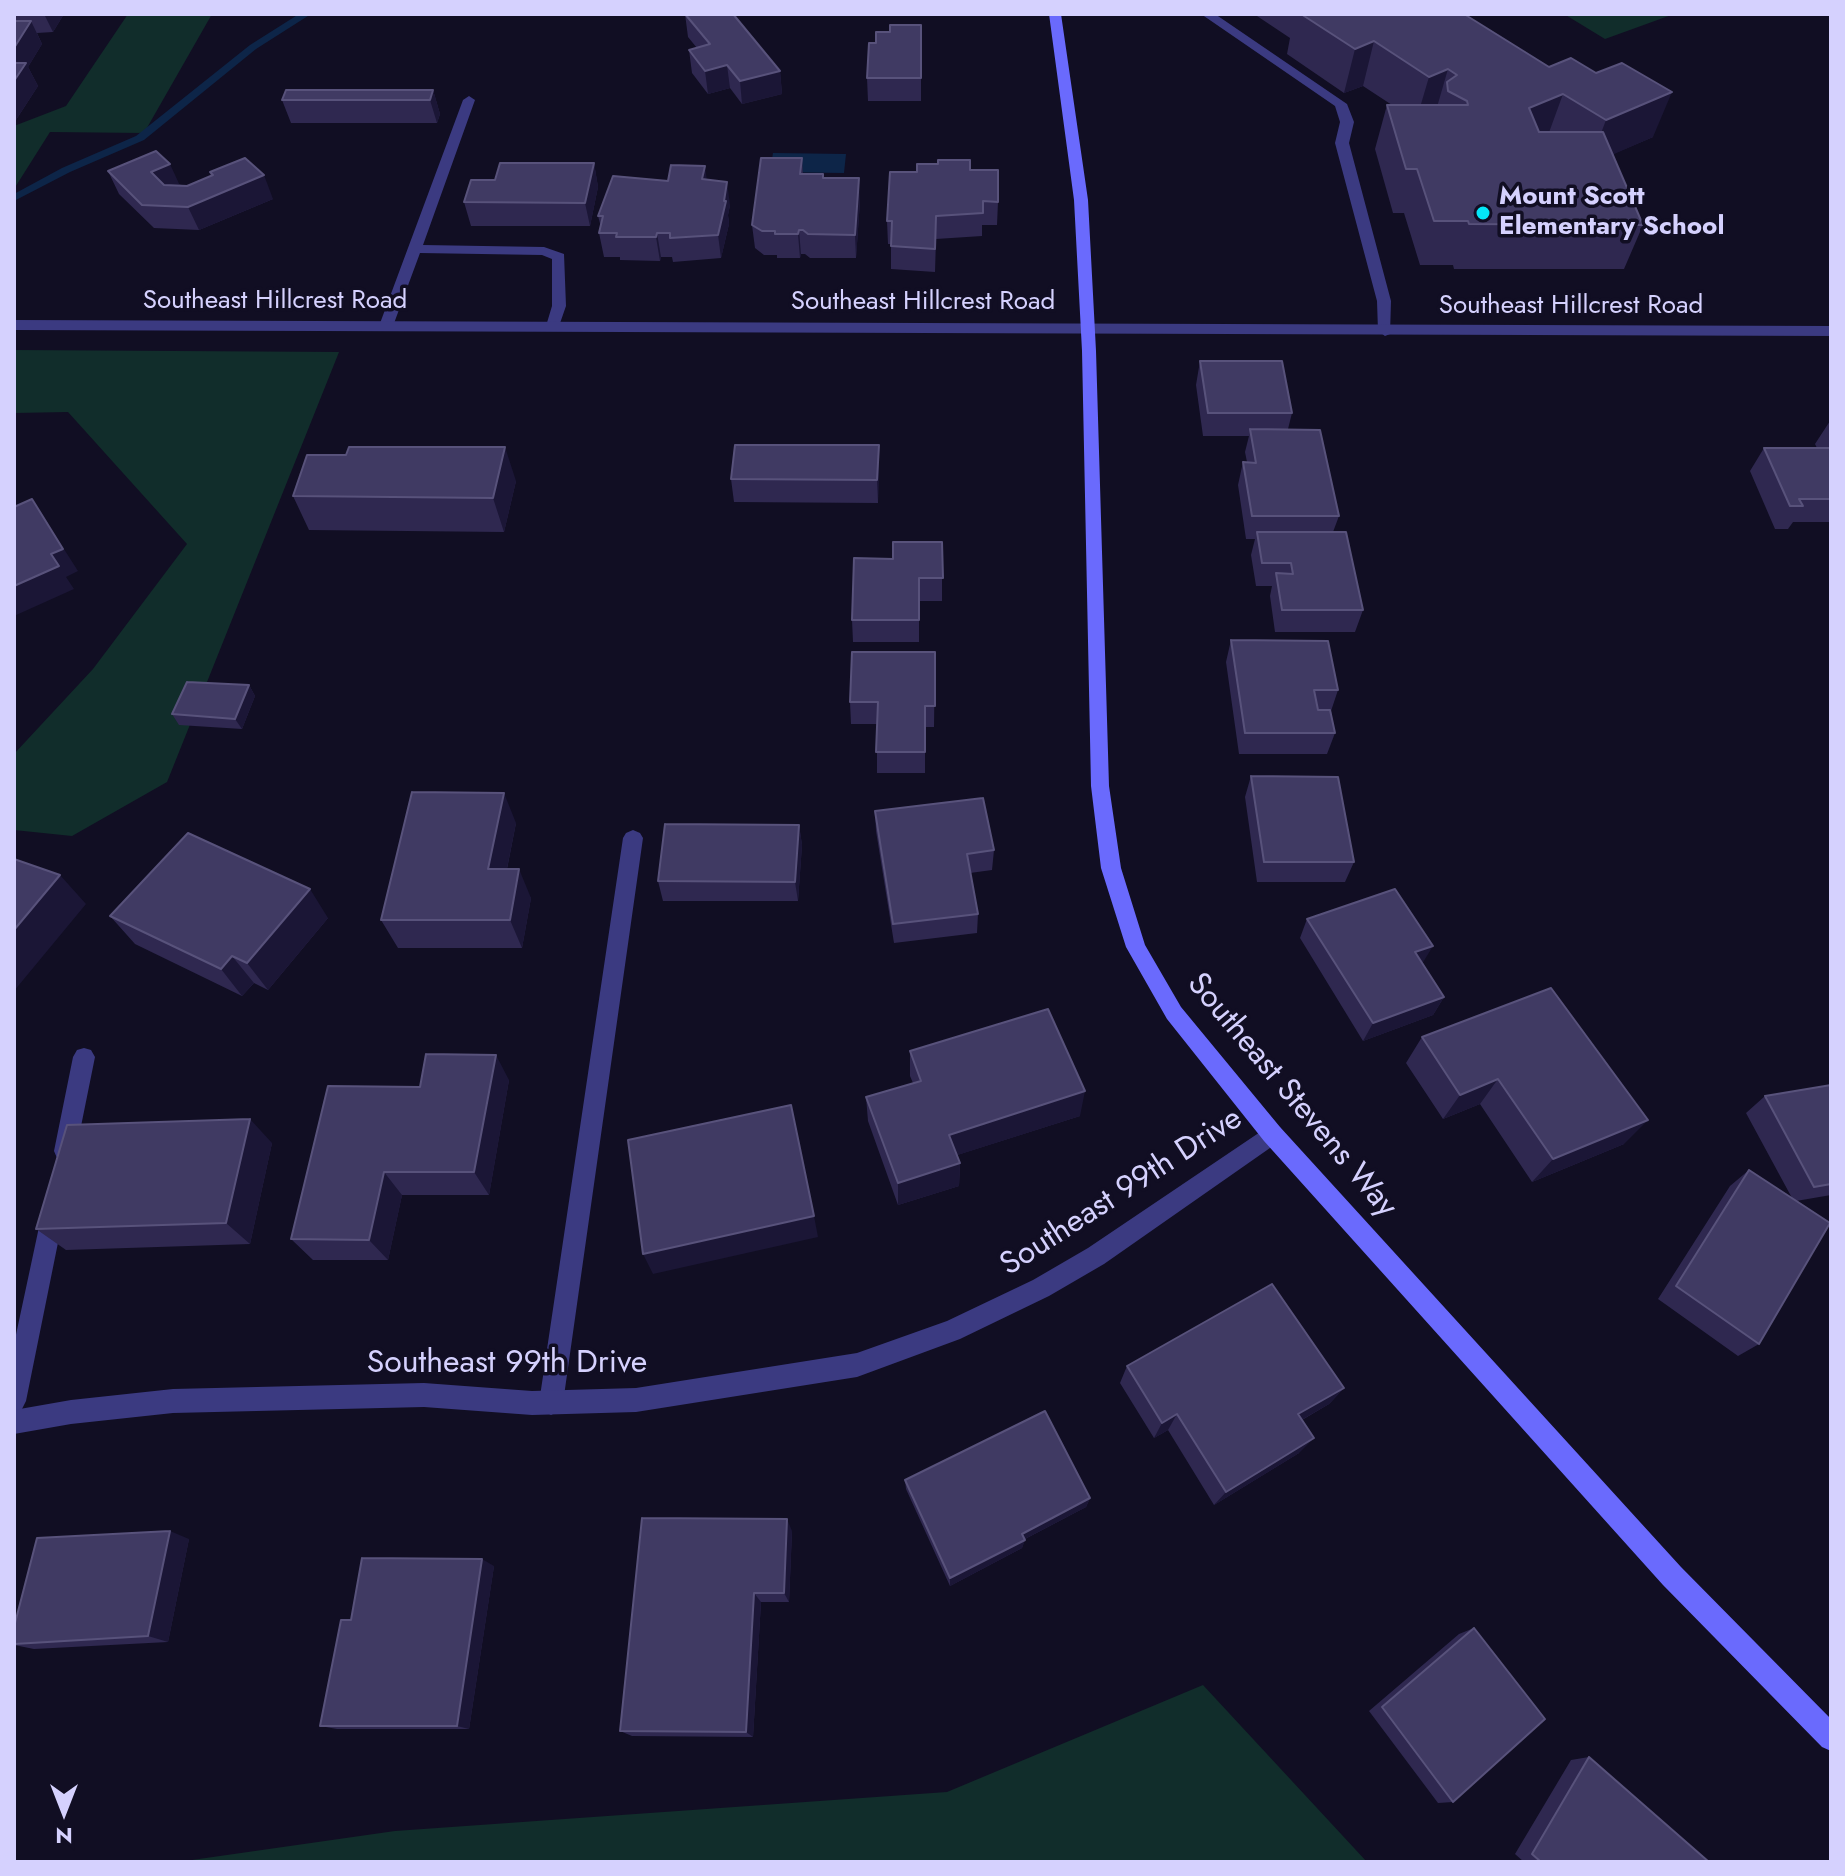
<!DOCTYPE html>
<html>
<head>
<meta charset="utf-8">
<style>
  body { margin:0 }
  #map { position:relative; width:1845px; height:1876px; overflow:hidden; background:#110e23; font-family:Jost,sans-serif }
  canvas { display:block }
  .frame { position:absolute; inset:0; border:16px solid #d5d1fe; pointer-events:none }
  .north { position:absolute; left:24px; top:1772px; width:80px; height:80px; -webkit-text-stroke:6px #110e23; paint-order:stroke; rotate:180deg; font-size:22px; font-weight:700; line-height:32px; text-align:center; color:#d5d1fe }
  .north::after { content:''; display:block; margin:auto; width:28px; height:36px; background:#d5d1fe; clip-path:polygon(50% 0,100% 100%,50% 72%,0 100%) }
</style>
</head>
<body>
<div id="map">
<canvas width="1845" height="1876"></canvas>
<div class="frame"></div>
<div class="north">N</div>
</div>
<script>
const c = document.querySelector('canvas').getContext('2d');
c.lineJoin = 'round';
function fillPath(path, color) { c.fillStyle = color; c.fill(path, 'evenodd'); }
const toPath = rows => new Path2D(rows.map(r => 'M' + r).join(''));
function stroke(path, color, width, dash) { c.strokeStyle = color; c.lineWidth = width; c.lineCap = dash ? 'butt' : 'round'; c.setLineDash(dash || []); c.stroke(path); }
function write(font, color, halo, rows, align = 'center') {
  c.font = font + ' Jost,sans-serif'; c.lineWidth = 7; c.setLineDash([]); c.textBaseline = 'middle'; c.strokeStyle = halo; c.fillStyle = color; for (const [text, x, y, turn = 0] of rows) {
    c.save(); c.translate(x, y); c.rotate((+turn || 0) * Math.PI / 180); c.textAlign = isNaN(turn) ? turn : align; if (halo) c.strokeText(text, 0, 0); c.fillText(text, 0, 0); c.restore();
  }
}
fillPath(toPath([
  [128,14,212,14,144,133,50,132,14,189,14,126,66,106],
  [1564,14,1674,14,1605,39],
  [14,350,339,352,167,782,72,836,14,830,14,754,93,669,187,544,68,412,14,413],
  [1203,1685,1367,1862,178,1862,395,1831,947,1792]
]), '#112d2b');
fillPath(toPath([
  [773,153,846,154,844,173,770,172]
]), '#0d2548');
fillPath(toPath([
  [299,14,311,14,256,49,144,140,70,172,14,201,14,194,62,168,136,136,250,45,299,14]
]), '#0d2548');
fillPath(toPath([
  [1201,14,1215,14,1347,104,1354,122,1349,143,1391,301,1390,334,1385,336,1378,331,1377,301,1335,143,1340,122,1335,106,1201,14],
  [469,96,475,100,423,245,544,247,564,254,566,306,558,329,553,331,546,326,552,306,552,259,542,255,420,253,393,326,386,331,379,326,463,100,469,96],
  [633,830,640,833,643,838,563,1403,559,1411,551,1415,543,1411,539,1403,623,838,626,833,633,830],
  [84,1048,91,1050,95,1057,76,1151,73,1158,65,1161,57,1158,54,1151,73,1057,77,1050,84,1048],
  [53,1202,61,1206,64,1213,26,1401,22,1409,14,1413,14,1344,42,1213,45,1206,53,1202]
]), '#3b3a81');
fillPath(toPath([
  [14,320,1831,326,1831,336,14,330,14,320],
  [1272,1124,1280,1127,1283,1134,1280,1141,1104,1264,1049,1296,960,1339,857,1377,636,1412,532,1415,424,1407,173,1413,71,1424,14,1434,14,1410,71,1400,173,1389,424,1383,532,1391,636,1388,857,1353,947,1321,1033,1280,1088,1248,1272,1124]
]), '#3b3a81');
fillPath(toPath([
  [1049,14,1061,14,1088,200,1096,351,1109,786,1121,868,1145,945,1181,1007,1280,1127,1681,1567,1831,1719,1831,1751,1822,1747,1663,1585,1264,1141,1167,1019,1126,947,1101,868,1091,786,1082,351,1074,200,1049,14]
]), '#6a6afd');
fillPath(toPath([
  [14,14,64,14,53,32,37,33,42,44,28,67,38,86,14,123],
  [685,14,780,71,782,94,742,104,730,88,708,94,692,73,689,50,697,48,688,37],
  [1254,14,1464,14,1653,137,1613,154,1643,225,1624,269,1454,269,1453,265,1420,265,1404,213,1393,213,1375,149,1387,105,1392,105,1363,86,1344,93,1287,54,1290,38],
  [921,25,921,101,868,101,867,78,876,43,890,32],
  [433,90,440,114,437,123,291,123,282,100],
  [802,158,803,174,823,178,860,201,856,258,810,258,805,254,801,254,800,258,777,258,777,255,764,255,755,248,752,225],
  [594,163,598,187,590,226,471,226,464,202],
  [970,170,998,202,997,225,982,225,982,236,936,239,935,272,891,269,891,244,888,244,887,221,917,172],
  [108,171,187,186,211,176,210,172,273,199,199,230,154,228,119,194],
  [707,180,730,205,728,215,729,224,721,258,673,262,672,257,661,257,660,261,620,260,620,257,604,257,599,233,601,227,598,216,668,181],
  [1200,361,1292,413,1288,429,1339,516,1333,532,1363,610,1355,632,1275,632,1270,596,1272,586,1256,586,1251,555,1255,539,1246,539,1238,485,1243,462,1247,462,1245,452,1249,436,1203,436,1196,385],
  [1830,421,1831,421,1831,522,1793,522,1788,529,1775,529,1750,471,1764,448,1817,448,1815,444],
  [879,445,878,503,734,502,731,479],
  [516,481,504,532,309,530,293,496],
  [942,542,942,601,919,601,919,642,853,642,852,620,893,559],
  [1231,640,1338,690,1331,711,1335,733,1327,754,1239,754,1226,662],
  [935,652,934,727,925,727,925,773,877,773,877,724,851,724,850,702],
  [249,685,255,696,242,729,179,725,172,714],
  [1251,776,1354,862,1345,882,1257,882,1245,797],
  [875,811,994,850,992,870,970,873,978,914,977,933,894,943,876,831],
  [516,823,507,869,531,898,522,948,398,948,381,920],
  [799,825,802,845,798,901,663,901,658,881],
  [110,916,328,918,268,990,254,983,242,996,135,944],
  [1307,919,1422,964,1444,997,1433,1015,1363,1041,1300,938],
  [1422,1037,1624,1144,1532,1182,1480,1104,1443,1119,1406,1063],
  [910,1051,1080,1116,957,1155,960,1163,959,1186,898,1205,868,1121,866,1097,913,1083,910,1076],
  [509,1080,489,1195,402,1195,388,1260,313,1260,291,1239,420,1087],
  [1831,1085,1831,1195,1796,1201,1759,1344,1738,1356,1658,1299,1730,1186,1749,1170,1792,1198,1746,1113,1765,1096],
  [272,1143,250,1244,66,1250,36,1229],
  [1127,1366,1344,1388,1329,1404,1302,1420,1299,1453,1214,1505,1168,1430,1154,1438,1120,1383],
  [905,1480,1090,1498,1086,1507,1025,1539,1022,1548,950,1586,906,1489],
  [792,1531,789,1602,761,1602,753,1737,632,1736,620,1731],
  [189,1539,168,1642,34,1649,14,1645,14,1627],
  [494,1566,469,1729,337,1729,320,1726,351,1620],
  [1474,1628,1453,1802,1438,1803,1369,1711,1459,1634],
  [1589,1757,1709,1862,1524,1862,1515,1854,1571,1760]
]), '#2f2850');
fillPath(toPath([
  [44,14,64,14,53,32],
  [31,21,42,44,28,67,38,86,14,123,14,81,21,71,14,57,14,48],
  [1374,41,1363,86,1344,93,1355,49],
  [727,65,730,88,708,94,705,71],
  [1448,69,1435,114,1416,121,1429,77],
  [780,71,782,94,742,104,740,81],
  [433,90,440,114,437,123,430,100],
  [1672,92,1653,137,1589,165,1606,120],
  [1563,94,1547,138,1514,152,1529,108],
  [594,163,598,187,590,226,585,203],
  [170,164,181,188,162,196,151,172],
  [705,166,708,189,702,179],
  [264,175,273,199,199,230,188,207],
  [859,178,860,201,856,258,855,235],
  [727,182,730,205,728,215,729,224,721,258,718,235],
  [799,230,801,254,800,258,798,234],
  [657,233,661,257,660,261,656,237],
  [879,445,879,468,878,503,877,480],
  [505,447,516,481,504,532,493,498],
  [32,499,78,571,66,577,74,589,14,616,14,586,51,554],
  [249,685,255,696,242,729,235,719],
  [504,793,516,823,501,898,488,869],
  [799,825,802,845,798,901,795,882],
  [519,869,531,898,522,948,510,920],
  [60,875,86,904,14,991,14,930],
  [310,889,328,918,268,990,247,963],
  [1433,946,1422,964,1415,952],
  [232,956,254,983,242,996,221,969],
  [1444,997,1433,1015,1363,1041,1373,1023],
  [496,1055,509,1080,489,1195,474,1172],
  [1498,1079,1480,1104,1443,1119,1460,1095],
  [1085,1091,1080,1116,948,1158,949,1135],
  [250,1119,272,1143,250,1244,226,1223],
  [1648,1120,1624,1144,1532,1182,1553,1159],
  [960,1163,959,1186,898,1205,898,1183],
  [384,1172,402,1195,388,1260,369,1240],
  [814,1216,818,1237,653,1274,643,1254],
  [1344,1388,1329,1404,1284,1430,1298,1414],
  [1177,1414,1168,1430,1154,1438,1162,1423],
  [1314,1438,1299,1453,1214,1505,1226,1492],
  [1090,1498,1086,1507,1019,1542,1022,1534],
  [787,1519,792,1531,789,1602,784,1593],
  [170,1531,189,1539,168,1642,148,1636],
  [1025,1540,1022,1548,950,1586,950,1578],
  [482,1559,494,1566,469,1729,457,1726],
  [754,1593,761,1602,753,1737,746,1732]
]), '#1b1636');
const building = toPath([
  [685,14,733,14,780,71,740,81,727,65,705,71,689,50,710,44,685,14],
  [1301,14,1464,14,1549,67,1571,58,1596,73,1622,63,1672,92,1606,120,1563,94,1529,108,1539,132,1603,132,1643,225,1469,224,1468,221,1434,221,1417,169,1406,169,1387,105,1468,105,1467,101,1448,91,1447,82,1457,75,1448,69,1429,77,1374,41,1355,49,1301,14],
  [14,21,31,21,14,48,14,21],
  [890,25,921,25,921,78,867,78,869,43,876,43,876,32,890,32,890,25],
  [14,63,26,63,14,81,14,63],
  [286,90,433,90,430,100,282,100,286,90],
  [156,151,170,164,151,172,164,185,187,186,213,175,210,172,245,158,264,175,188,207,142,205,108,171,156,151],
  [761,158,802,158,800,174,823,174,823,178,859,178,855,235,808,234,803,230,799,230,798,234,775,234,775,231,762,231,752,225,761,158],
  [938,160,970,160,970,170,998,170,998,202,983,201,983,213,936,216,935,249,891,246,892,221,887,221,890,172,917,172,917,164,938,164,938,160],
  [500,163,594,163,585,203,464,202,471,180,495,180,500,163],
  [671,165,705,166,702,179,727,182,724,201,726,201,718,235,670,238,670,233,657,233,656,237,616,237,617,233,599,233,603,216,598,216,613,176,668,181,671,165],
  [1200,361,1282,361,1292,413,1208,413,1200,361],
  [1250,429,1320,430,1339,516,1252,516,1243,462,1256,463,1250,429],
  [735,445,879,445,877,480,731,479,735,445],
  [349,447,505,447,493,498,293,496,307,455,346,455,349,447],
  [1764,448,1831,448,1831,499,1799,499,1803,506,1790,506,1764,448],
  [32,499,63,549,51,554,59,566,14,586,14,507,32,499],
  [1257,532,1346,532,1363,610,1282,610,1276,573,1293,574,1291,563,1262,563,1257,532],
  [893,542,942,542,943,578,919,578,919,620,852,620,854,558,893,559,893,542],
  [1231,640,1328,641,1338,690,1314,690,1318,710,1330,710,1335,733,1245,733,1231,640],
  [852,652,935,652,935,706,925,706,925,752,876,752,878,702,850,702,852,652],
  [187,682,249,685,235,719,172,714,187,682],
  [1251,776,1338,777,1354,862,1264,862,1251,776],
  [412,792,504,793,488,869,519,869,510,920,381,920,412,792],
  [983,798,994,850,967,854,978,914,893,924,875,811,983,798],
  [665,824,799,825,795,882,658,881,665,824],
  [188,833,310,889,247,963,232,956,221,969,110,916,188,833],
  [14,859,60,875,14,930,14,859],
  [1395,889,1433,946,1415,952,1444,997,1373,1023,1307,919,1395,889],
  [1551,988,1648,1120,1553,1159,1498,1079,1460,1095,1422,1037,1551,988],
  [1048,1009,1085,1091,949,1135,960,1163,898,1183,866,1097,921,1081,910,1051,1048,1009],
  [426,1054,496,1055,474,1172,384,1172,369,1240,291,1239,328,1086,420,1087,426,1054],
  [1831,1085,1831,1184,1814,1187,1765,1096,1831,1085],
  [791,1105,814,1216,643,1254,628,1140,791,1105],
  [250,1119,226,1223,36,1229,67,1125,250,1119],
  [1749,1170,1830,1223,1759,1344,1676,1286,1749,1170],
  [1272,1284,1344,1388,1298,1414,1314,1438,1226,1492,1177,1414,1162,1423,1127,1366,1272,1284],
  [1045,1411,1090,1498,1022,1534,1025,1540,950,1578,905,1480,1045,1411],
  [642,1518,787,1519,784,1593,754,1593,746,1732,620,1731,642,1518],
  [170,1531,148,1636,14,1644,14,1627,37,1538,170,1531],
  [362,1558,482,1559,457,1726,320,1726,341,1620,351,1620,362,1558],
  [1474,1628,1545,1719,1453,1802,1382,1707,1474,1628],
  [1589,1757,1709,1862,1541,1862,1532,1854,1589,1757]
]);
fillPath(building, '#403a63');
stroke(building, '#58527b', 2);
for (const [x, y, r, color] of [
  [1483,213,8,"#04e6f7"]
]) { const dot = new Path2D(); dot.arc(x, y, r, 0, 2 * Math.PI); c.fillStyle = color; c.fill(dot); stroke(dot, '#110e23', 3); }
write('bold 26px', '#d5d1fe', '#110e23', [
  ["Mount Scott",1499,198],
  ["Elementary School",1499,228]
], 'left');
write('26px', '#d5d1fe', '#110e23', [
  ["Southeast Hillcrest Road",275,302],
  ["Southeast Hillcrest Road",923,303],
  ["Southeast Hillcrest Road",1571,307]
]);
write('32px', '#d5d1fe', '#110e23', [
  ["Southeast Stevens Way",1291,1096,50],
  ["Southeast 99th Drive",1122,1193,-33],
  ["Southeast 99th Drive",507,1364]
]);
</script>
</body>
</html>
